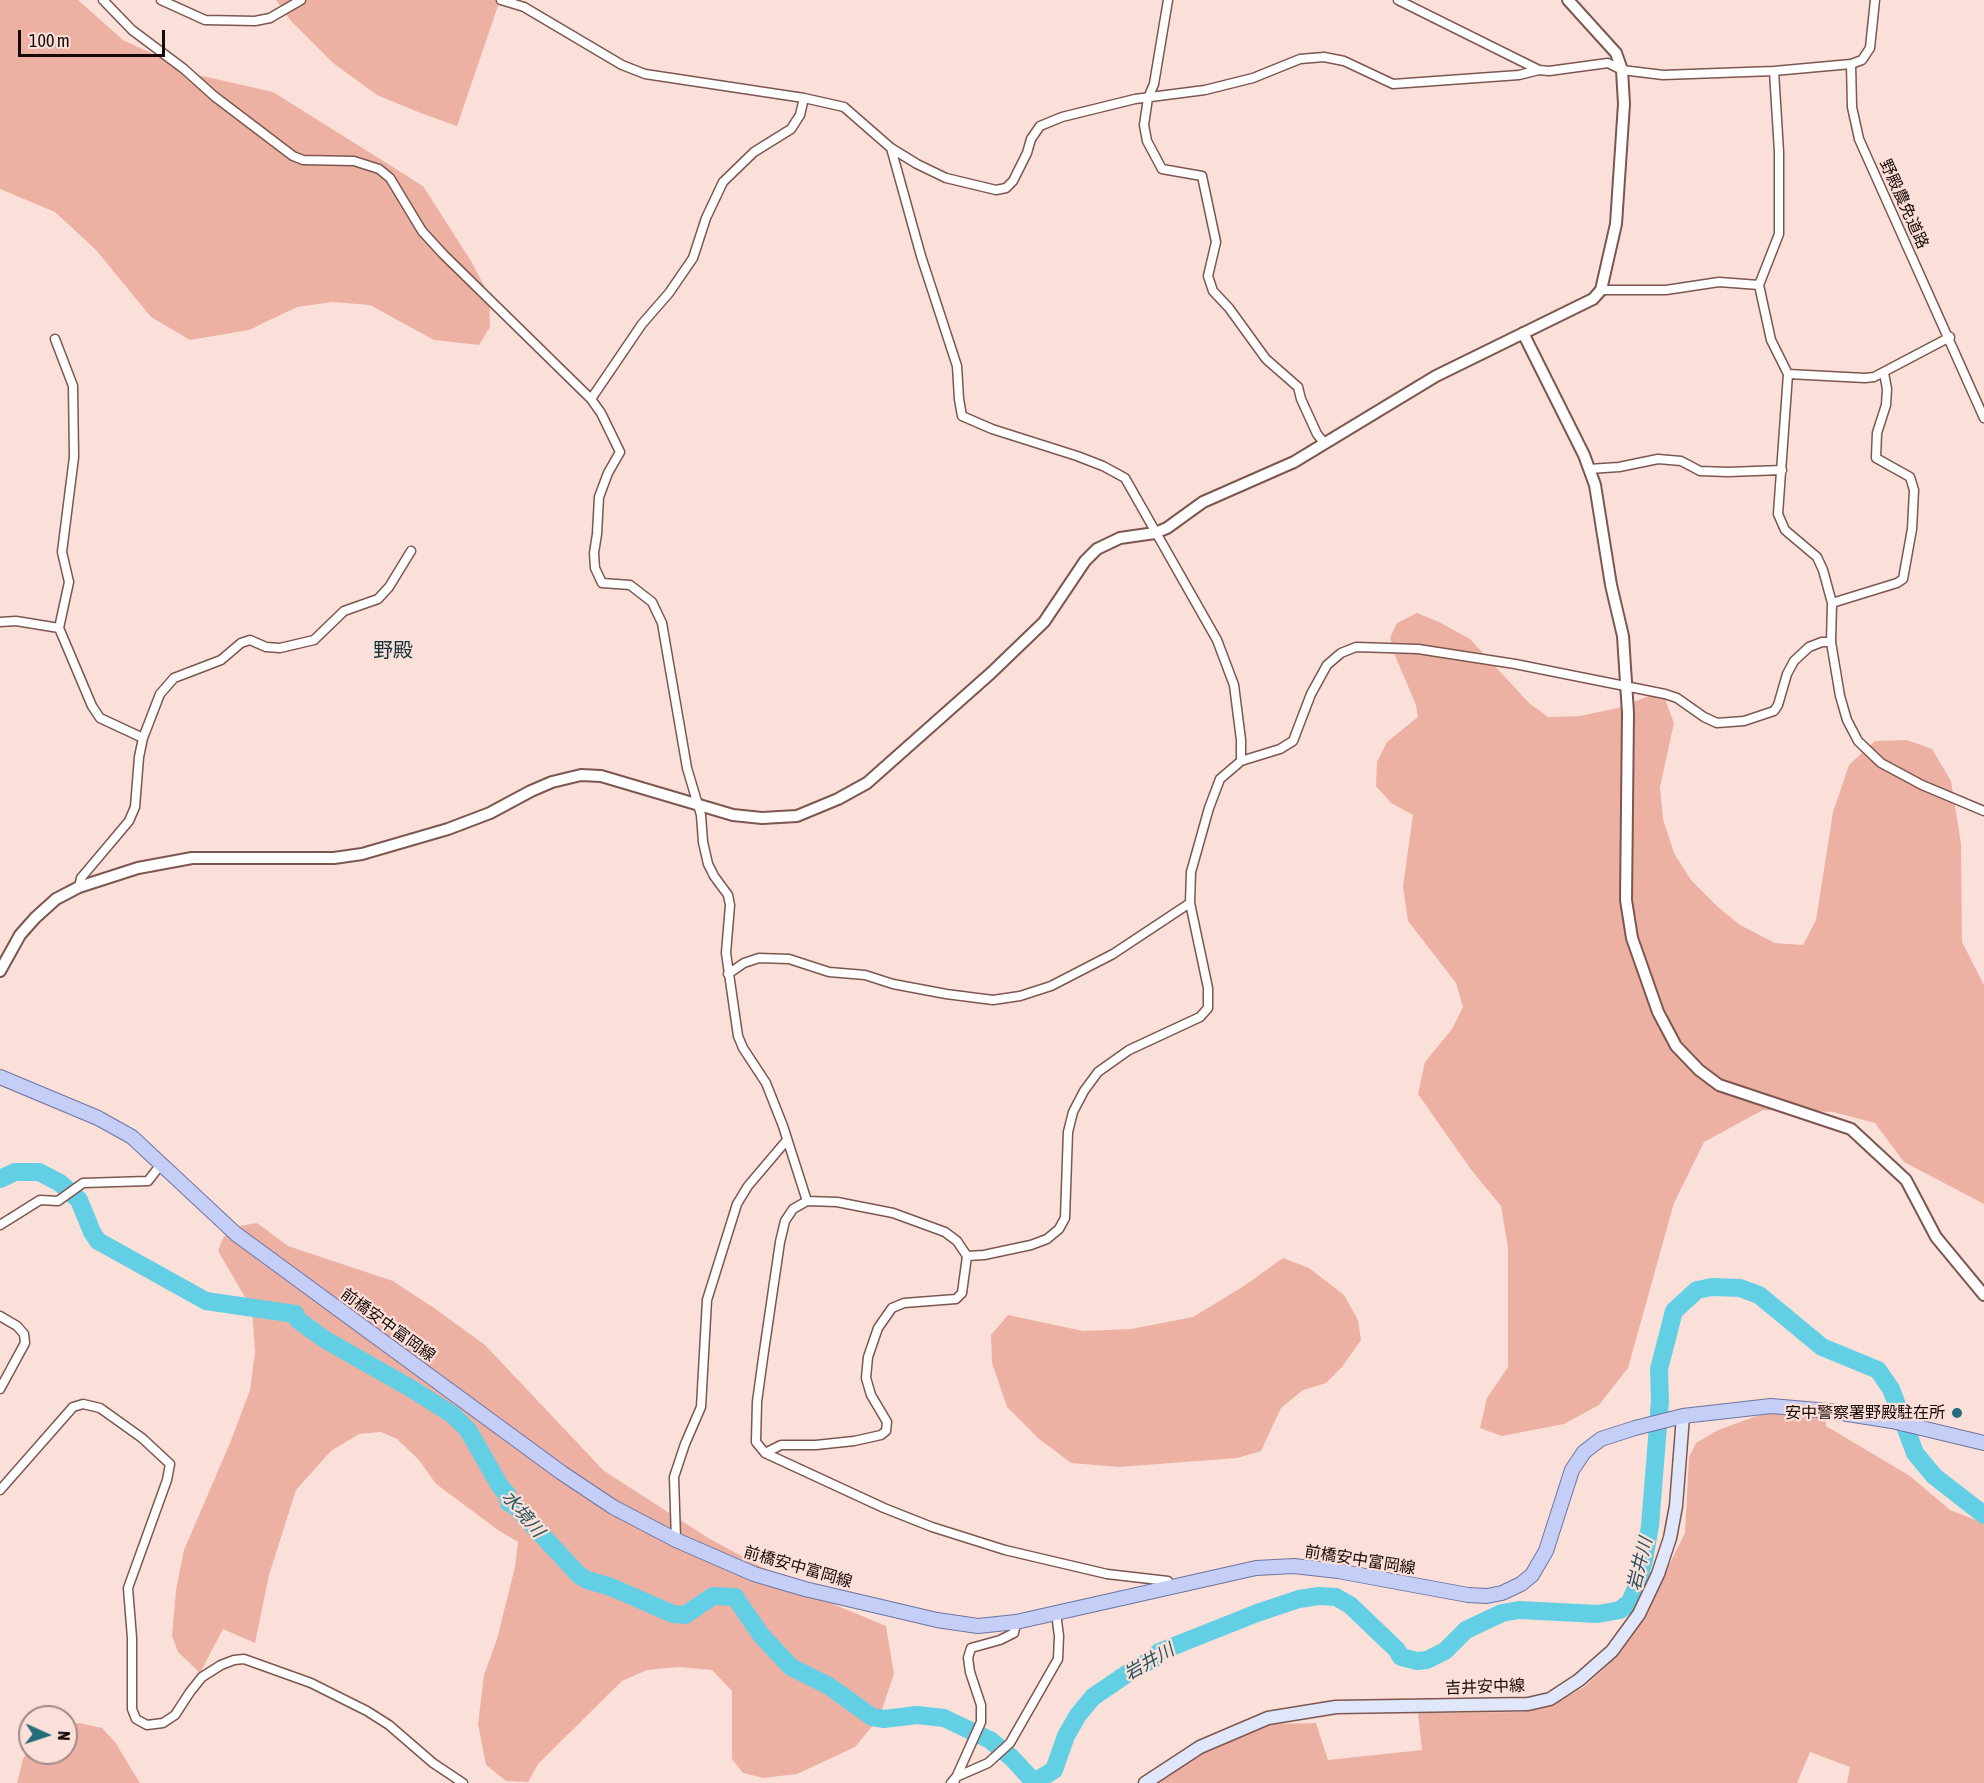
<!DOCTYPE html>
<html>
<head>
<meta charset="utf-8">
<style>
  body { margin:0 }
  #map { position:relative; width:1984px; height:1783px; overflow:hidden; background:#fbe0da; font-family:"Asap Condensed",sans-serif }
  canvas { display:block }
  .north { position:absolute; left:18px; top:1705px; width:60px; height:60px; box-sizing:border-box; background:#fbe0da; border:2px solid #a08a86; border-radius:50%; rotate:93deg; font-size:16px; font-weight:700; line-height:24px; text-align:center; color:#170907 }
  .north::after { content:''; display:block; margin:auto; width:21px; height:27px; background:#246c79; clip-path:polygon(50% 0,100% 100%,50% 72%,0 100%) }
  .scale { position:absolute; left:18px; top:30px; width:147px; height:27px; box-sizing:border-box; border:3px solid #170907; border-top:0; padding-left:8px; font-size:18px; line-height:21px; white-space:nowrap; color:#170907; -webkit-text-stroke:4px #fbe0da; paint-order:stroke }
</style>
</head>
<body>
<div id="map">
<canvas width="1984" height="1783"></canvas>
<div class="north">N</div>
<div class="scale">100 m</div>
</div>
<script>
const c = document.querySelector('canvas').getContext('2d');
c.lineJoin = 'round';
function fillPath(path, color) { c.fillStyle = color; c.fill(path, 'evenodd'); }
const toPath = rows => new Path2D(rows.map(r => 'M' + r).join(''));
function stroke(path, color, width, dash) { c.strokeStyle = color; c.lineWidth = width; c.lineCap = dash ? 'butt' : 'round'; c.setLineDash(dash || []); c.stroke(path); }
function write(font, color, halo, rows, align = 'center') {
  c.font = font + ' "Asap Condensed","Noto Sans JP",sans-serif'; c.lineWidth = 4.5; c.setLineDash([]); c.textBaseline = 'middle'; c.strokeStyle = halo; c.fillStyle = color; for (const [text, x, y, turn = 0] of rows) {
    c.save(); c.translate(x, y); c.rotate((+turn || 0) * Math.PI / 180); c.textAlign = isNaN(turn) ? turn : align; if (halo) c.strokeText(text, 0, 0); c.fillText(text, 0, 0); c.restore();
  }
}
fillPath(toPath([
  [0,0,78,0,123,40,198,75,273,92,423,186,471,261,489,295,490,327,479,345,434,340,370,305,332,302,297,307,249,330,190,340,151,317,96,250,55,212,0,189],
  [276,0,500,0,457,126,423,114,377,95,333,63,291,21],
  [1417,613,1439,622,1470,639,1529,703,1548,717,1580,716,1618,708,1649,696,1665,699,1674,723,1660,787,1663,819,1674,853,1691,880,1718,907,1740,925,1775,943,1803,945,1816,920,1833,812,1849,765,1875,741,1907,740,1932,749,1951,781,1961,844,1962,942,1984,985,1984,1204,1904,1162,1875,1123,1833,1112,1763,1110,1704,1142,1674,1203,1628,1368,1599,1405,1564,1424,1502,1436,1480,1428,1487,1398,1508,1367,1508,1248,1501,1206,1472,1171,1418,1094,1425,1062,1452,1029,1463,1007,1456,983,1408,921,1403,887,1413,815,1391,803,1376,786,1377,762,1387,742,1418,717,1416,705,1396,658,1390,638,1397,623],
  [257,1223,288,1246,393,1281,437,1310,485,1345,604,1471,710,1539,821,1599,886,1626,894,1674,879,1718,855,1747,797,1774,763,1778,743,1773,732,1759,732,1691,712,1670,678,1667,647,1670,622,1681,538,1764,528,1782,506,1781,486,1765,478,1724,484,1675,497,1639,515,1567,518,1542,498,1530,436,1484,419,1460,397,1439,381,1432,359,1434,331,1451,296,1490,269,1575,255,1643,223,1629,200,1673,178,1652,172,1636,176,1590,184,1550,230,1443,250,1390,255,1352,252,1309,218,1251,223,1238,234,1227],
  [1283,1258,1309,1268,1344,1295,1358,1320,1361,1340,1342,1367,1326,1383,1303,1390,1281,1408,1261,1451,1237,1458,1119,1467,1071,1463,1038,1438,1007,1407,992,1363,991,1335,1008,1315,1083,1331,1131,1329,1193,1317,1244,1286],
  [1771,1411,1826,1417,1826,1426,1910,1476,1950,1510,1984,1523,1984,1783,1847,1783,1850,1767,1810,1752,1797,1783,1155,1783,1200,1753,1269,1724,1316,1723,1328,1760,1422,1750,1418,1713,1523,1712,1550,1705,1584,1687,1608,1665,1617,1654,1663,1577,1685,1533,1689,1457,1696,1443,1718,1430],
  [79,1723,102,1728,115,1742,140,1783,17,1783,23,1759,30,1748,30,1753,66,1753,66,1725]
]), '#edb1a4');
stroke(toPath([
  [0,1179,15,1172,39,1172,60,1183,79,1200,92,1232,98,1241,206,1301,295,1314,298,1320,324,1339,412,1389,453,1415,468,1430,500,1486,507,1494,509,1503,514,1505,579,1575,587,1580,611,1587,673,1614,685,1615,713,1596,735,1597,761,1635,791,1667,829,1686,872,1717,884,1719,917,1715,944,1718,990,1740,1012,1758,1034,1782],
  [1034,1782,1054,1770,1066,1736,1078,1715,1093,1697,1131,1671,1155,1658,1159,1652,1257,1613,1299,1599,1319,1596,1336,1597,1350,1605,1397,1650,1401,1657,1417,1661,1427,1660,1445,1651,1466,1630,1502,1613,1519,1610,1598,1614,1620,1610,1630,1602,1636,1588,1644,1560,1650,1526,1660,1401,1659,1369,1674,1311,1697,1290,1712,1287,1740,1288,1759,1295,1822,1347,1878,1370,1891,1389,1915,1453,1934,1476,1984,1515]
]), '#63cfe4', 18);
const minor = toPath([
  [103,0,132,30,184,69,214,96,293,156,303,160,354,161,379,169,390,178,422,231,443,254,591,399,601,413,620,452,608,473,599,497,597,534,594,553,595,568,602,583,630,585,652,602,662,623,687,768,701,815,703,842,708,864,714,876,728,895,730,905,726,953,738,1036,743,1048,766,1083,783,1126,807,1201],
  [161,0,205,20,255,21,270,18,301,0],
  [501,0,524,7,622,65,645,74,804,98,844,107,891,148,917,164,946,178,996,190,1006,188,1013,181,1027,153,1031,139,1040,126,1062,117,1135,99,1205,90,1253,78,1300,59,1324,57,1344,61,1393,84,1519,75,1539,70],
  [1168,0,1154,84,1148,98,1144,125,1147,141,1162,169,1202,176,1216,242,1208,276,1213,291,1229,308,1266,359,1298,387,1301,399,1317,434,1325,444],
  [1398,0,1539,70,1549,71,1608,63,1622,70,1663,75,1774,71,1851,64,1862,60,1870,48,1875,0],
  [1851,64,1852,107,1859,139,1984,418],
  [1774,71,1779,152,1779,234,1759,285,1771,340,1788,374,1778,514,1785,530,1817,557,1823,570,1832,603,1831,642,1840,696,1847,720,1858,741,1881,763,1922,785,1984,811],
  [891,148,921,256,957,366,959,399,962,416,992,429,1077,456,1103,466,1125,478,1217,640,1234,685,1241,740,1241,761],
  [1601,290,1666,290,1719,282,1759,285],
  [55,339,73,386,74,457,62,552,69,582,59,628],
  [1788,374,1865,378,1874,377,1950,337],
  [591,399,642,324,669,293,693,258,706,218,723,182,754,152,791,129,800,115,804,98],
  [1589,469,1619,467,1658,459,1681,461,1700,471,1728,472,1782,470],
  [1832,603,1897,583,1903,579,1912,529,1914,490,1910,477,1876,458,1877,433,1886,405,1887,389,1884,373],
  [0,622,16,621,59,628,92,706,100,718,143,738,139,757,135,807,129,821,81,878,79,887],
  [143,738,160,694,174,678,221,660,241,643,250,640,266,647,280,648,314,640,344,611,378,599,389,587,411,551],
  [728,974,744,963,759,958,789,959,829,972,865,975,893,984,946,994,993,1000,1020,996,1051,986,1113,954,1190,903],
  [0,1225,40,1200,58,1201,83,1183,148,1181,162,1163],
  [967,1256,984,1255,1031,1245,1047,1239,1059,1229,1065,1218,1068,1132,1073,1112,1084,1091,1098,1072,1129,1050,1200,1017,1208,1008,1208,988,1190,903,1191,872,1209,808,1220,779,1241,761,1280,749,1293,741,1311,694,1327,665,1341,653,1356,647,1418,649,1515,664,1665,694,1677,698,1704,717,1717,723,1744,721,1774,711,1778,705,1787,674,1794,661,1809,647,1822,642,1831,642],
  [0,1316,17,1326,24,1334,25,1343,0,1389],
  [765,1453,781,1445,816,1445,854,1441,881,1435,886,1431,887,1422,871,1395,866,1378,868,1357,878,1328,892,1308,904,1303,956,1299,962,1293,967,1256,957,1241,945,1232,893,1213,837,1202,807,1201,793,1209,785,1221,780,1242,763,1358,757,1402,756,1442,765,1453,884,1508,932,1527,1005,1550,1107,1574,1168,1581,1171,1588],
  [0,1490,73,1407,83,1404,100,1408,142,1438,170,1464,167,1480,128,1588,132,1638,132,1709,136,1719,147,1725,163,1723,175,1715,190,1692,202,1677,221,1665,234,1660,244,1659,311,1683,367,1711,389,1725,433,1763,463,1783],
  [676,1540,674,1477,685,1444,701,1407,707,1300,737,1204,748,1186,787,1140],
  [955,1780,981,1722,981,1705,970,1672,968,1658,971,1648,1000,1640,1014,1633,1016,1622],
  [951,1783,956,1777,988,1763,1010,1743,1058,1659,1059,1636,1056,1613]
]);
const tertiary = toPath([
  [1523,333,1584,455,1595,485,1611,585,1623,636,1628,713,1626,900,1632,938,1658,1012,1676,1046,1699,1070,1719,1085,1851,1129,1906,1180,1936,1237,1984,1295],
  [0,971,20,935,35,918,56,899,79,887,138,868,192,858,334,858,362,854,448,829,490,813,531,791,552,782,581,775,601,776,733,815,762,818,797,816,838,799,867,783,991,673,1044,622,1085,561,1097,549,1120,538,1155,533,1167,528,1203,502,1294,462,1436,376,1593,299,1601,290,1616,224,1624,104,1622,70,1616,53,1568,0]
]);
const secondary = toPath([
  [1145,1783,1200,1747,1268,1718,1336,1707,1528,1704,1550,1699,1579,1680,1612,1651,1639,1614,1658,1574,1670,1538,1676,1506,1683,1416]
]);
const primary = toPath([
  [0,1077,98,1118,132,1137,236,1234,562,1473,613,1507,676,1540,754,1574,805,1589,937,1620,978,1626,1016,1622,1256,1568,1294,1566,1338,1571,1468,1595,1487,1596,1502,1593,1521,1584,1532,1575,1546,1551,1572,1470,1584,1452,1601,1439,1635,1428,1683,1416,1771,1406,1829,1411,1892,1421,1984,1443]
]);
stroke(minor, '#7c564f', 11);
stroke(tertiary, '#7c564f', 14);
stroke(secondary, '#7c564f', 15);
stroke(primary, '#6d74a0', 16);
stroke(minor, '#fff', 8);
stroke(tertiary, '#fff', 10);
stroke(secondary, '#e1e7fb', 12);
stroke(primary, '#c4cef7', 14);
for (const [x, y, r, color] of [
  [1957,1413,6,"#246c79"]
]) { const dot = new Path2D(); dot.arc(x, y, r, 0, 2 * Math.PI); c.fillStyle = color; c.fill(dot); stroke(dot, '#fbe0da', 2); }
write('16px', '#170907', '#fbe0da', [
  ["野殿農免道路",1904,204,66],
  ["前橋安中富岡線",388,1325,36],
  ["前橋安中富岡線",1360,1560,9],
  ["前橋安中富岡線",798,1567,16],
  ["吉井安中線",1485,1687,-2]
]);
write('16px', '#170907', '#fbe0da', [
  ["安中警察署野殿駐在所",1945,1413]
], 'right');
write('italic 18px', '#25545d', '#fbe0da', [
  ["水境川",523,1514,50],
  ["岩井川",1640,1564,-76],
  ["岩井川",1149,1662,-30]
]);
write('20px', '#103238', '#fbe0da', [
  ["野殿",393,651]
]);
</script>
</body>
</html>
